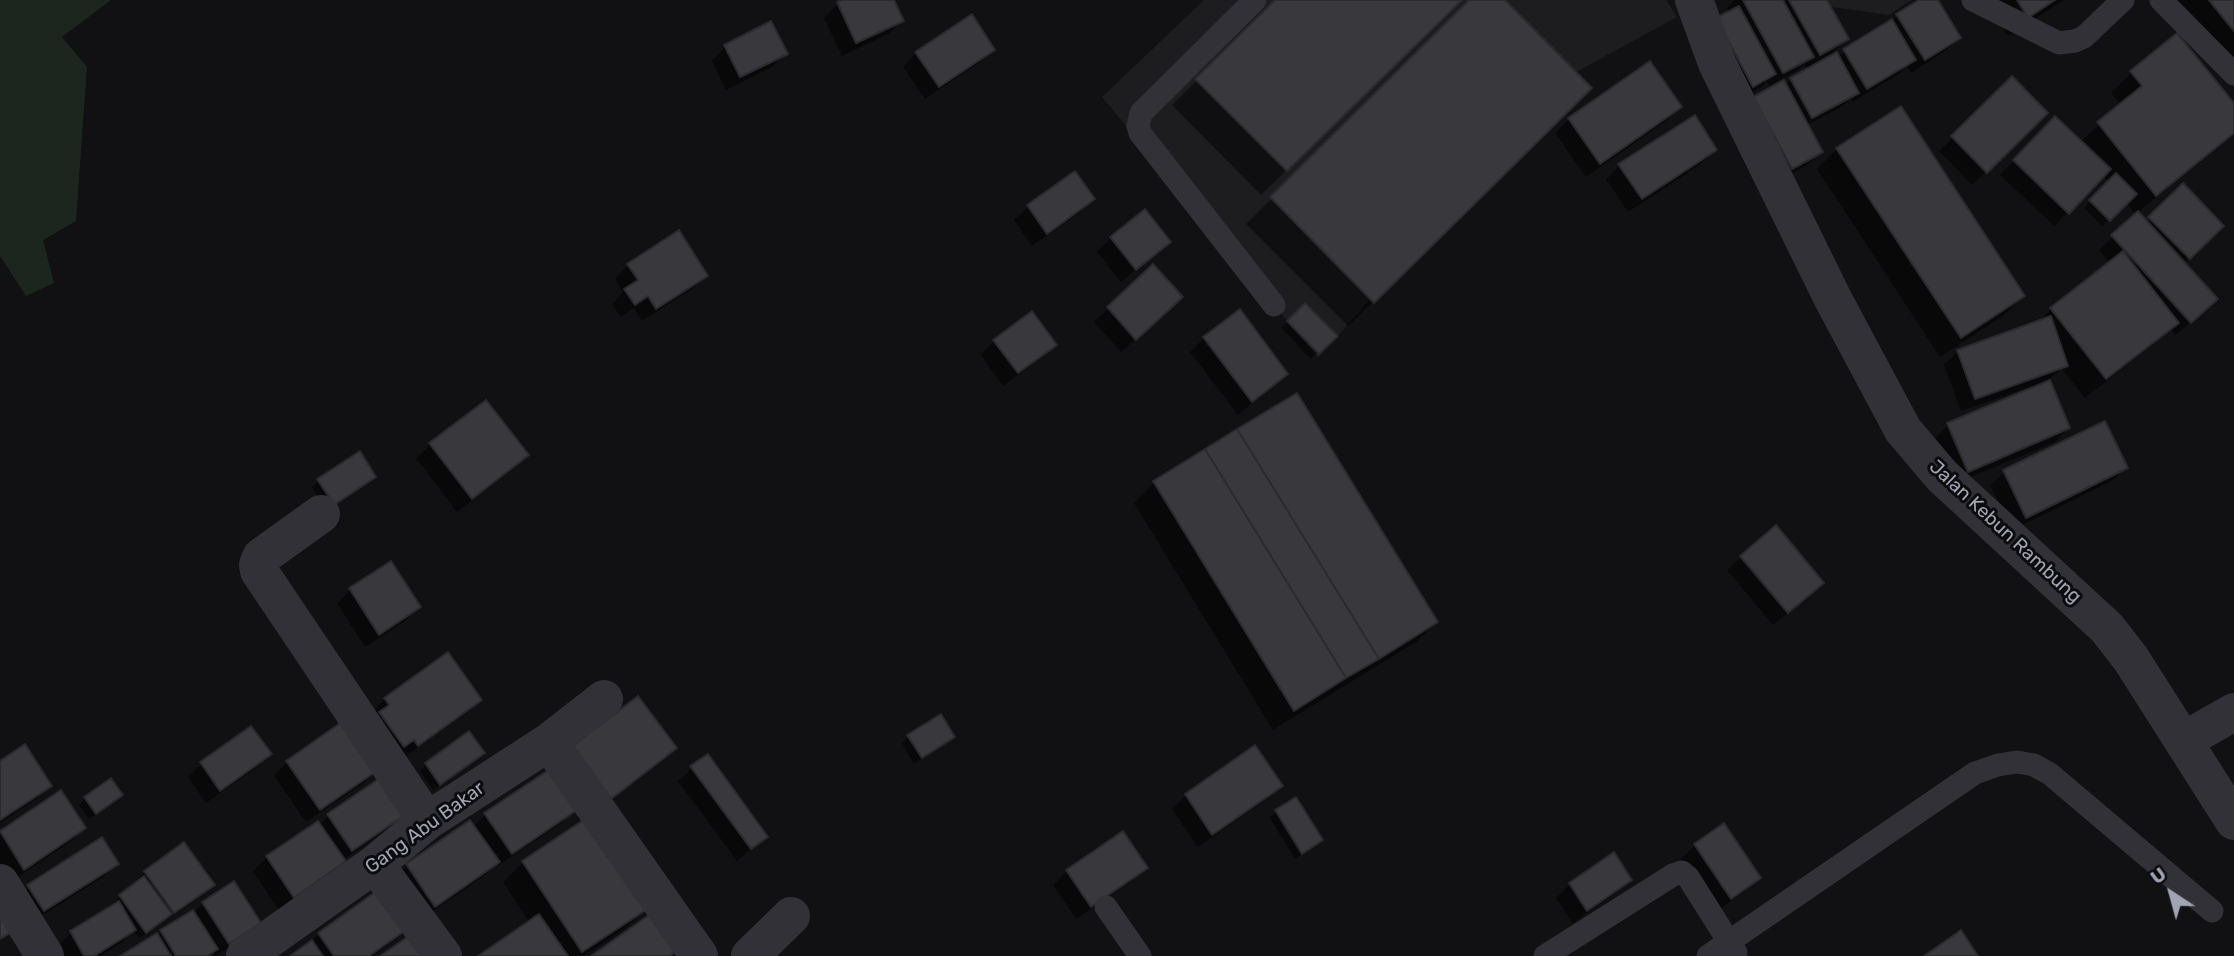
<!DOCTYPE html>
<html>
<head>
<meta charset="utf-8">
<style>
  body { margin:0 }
  #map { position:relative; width:2234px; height:956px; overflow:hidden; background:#111012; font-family:Rubik,sans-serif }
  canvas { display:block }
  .north { position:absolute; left:2136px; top:858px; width:70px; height:70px; -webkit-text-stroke:5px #0c0b0d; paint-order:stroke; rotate:324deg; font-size:19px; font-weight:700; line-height:28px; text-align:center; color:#a1a4b3 }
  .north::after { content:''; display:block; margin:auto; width:24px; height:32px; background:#a1a4b3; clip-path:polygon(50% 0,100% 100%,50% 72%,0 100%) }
</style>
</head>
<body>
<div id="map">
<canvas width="2234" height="956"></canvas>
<div class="north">U</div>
</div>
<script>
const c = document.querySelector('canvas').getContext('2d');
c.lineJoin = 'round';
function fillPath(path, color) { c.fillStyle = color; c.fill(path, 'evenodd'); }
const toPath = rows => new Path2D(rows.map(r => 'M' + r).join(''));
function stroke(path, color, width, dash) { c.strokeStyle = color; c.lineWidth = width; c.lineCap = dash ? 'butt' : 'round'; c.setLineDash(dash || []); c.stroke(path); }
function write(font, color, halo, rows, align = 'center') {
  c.font = font + ' Rubik,sans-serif'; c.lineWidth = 6; c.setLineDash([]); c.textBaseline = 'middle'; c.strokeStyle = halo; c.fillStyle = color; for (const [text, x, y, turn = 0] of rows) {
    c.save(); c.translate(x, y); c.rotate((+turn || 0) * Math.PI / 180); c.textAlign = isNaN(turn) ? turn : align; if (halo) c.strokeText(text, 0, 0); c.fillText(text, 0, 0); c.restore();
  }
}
fillPath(toPath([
  [1204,0,1666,0,1677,17,1569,76,1318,358,1102,97],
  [1782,0,1911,0,1889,15]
]), '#1d1c1f');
fillPath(toPath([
  [0,0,111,0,62,37,87,67,76,221,43,240,54,283,26,296,0,256]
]), '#1d251f');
fillPath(toPath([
  [846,0,892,0,902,21,888,34,842,56,824,18,838,4],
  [1278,0,1460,0,1261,195,1172,105],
  [1471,0,1502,0,1589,88,1348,326,1246,224],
  [1734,0,1825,0,1847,39,1827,59,1838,56,1922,0,1936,0,1959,38,1945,51,1911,73,1907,66,1900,73,1853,102,1851,98,1843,106,1807,125,1821,152,1807,165,1778,181,1740,112,1808,70,1804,64,1798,70,1769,86,1767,81,1760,88,1739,99,1703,33,1729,13,1727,8],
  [1984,0,2064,0,2008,36],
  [2173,0,2234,0,2234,75],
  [2177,36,2234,106,2234,133,2137,213,2146,222,2183,186,2222,226,2183,263,2202,312,2176,335,2170,328,2156,342,2085,398,2062,369,2048,380,2068,428,2055,442,1954,484,1935,439,1948,425,2031,390,2030,387,1961,411,1944,365,1958,351,2037,323,2051,309,2110,263,2099,250,2136,215,2126,202,2102,226,2084,208,2109,182,2103,175,2054,226,2000,175,2041,132,2080,142,2121,105,2111,93,2131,73],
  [725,47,785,53,772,67,726,90,712,61],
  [993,49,979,63,925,99,903,67,916,53],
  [2012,79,2046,113,1972,185,1939,151],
  [1680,107,1666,121,1586,177,1555,133,1569,119],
  [1837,149,2023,296,2003,316,1940,357,1817,169],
  [1715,150,1701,164,1628,212,1606,179,1620,165],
  [1075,173,1093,199,1079,213,1032,246,1014,220,1028,207],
  [1111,238,1168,242,1121,282,1097,252],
  [628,265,706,275,692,289,642,321,634,308,621,317,612,304,623,292,615,279],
  [1153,267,1167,311,1121,352,1094,322],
  [1305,305,1335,336,1311,359,1281,328],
  [1204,338,1286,374,1238,415,1190,352],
  [994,341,1054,345,1041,358,1003,386,981,355],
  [1297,395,1436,622,1416,642,1273,730,1134,503,1154,483],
  [485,402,527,455,513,469,457,512,416,458,430,445],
  [2126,468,2112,481,2012,530,1990,485,2004,472],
  [374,477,326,510,312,487,319,481],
  [1741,557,1808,596,1773,625,1727,570],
  [350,590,419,607,405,621,365,647,337,603],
  [385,699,480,699,466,713,403,758,371,713],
  [908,737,953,737,914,764,902,743],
  [675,748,661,761,596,811,558,762],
  [1255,748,1281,785,1267,799,1198,847,1172,809,1186,796],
  [483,753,433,790,420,771,426,764],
  [270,754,256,768,206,803,188,777,201,764],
  [287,762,378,768,365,782,306,822,274,776],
  [0,763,50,786,36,799,0,823],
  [692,768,766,836,737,861,678,781],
  [60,793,84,828,70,842,10,882,0,868,0,833],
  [85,798,114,801,89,819,79,805],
  [575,810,561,823,498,866,496,864,484,876,421,919,394,879,407,866,473,827,485,815],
  [409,811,395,824,343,860,279,910,253,871,267,857,319,825,328,816],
  [1276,812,1321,840,1295,859,1270,818],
  [1122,833,1145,867,1132,881,1076,919,1053,885,1067,871],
  [1695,845,1759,877,1745,891,1717,911,1681,859],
  [1614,855,1630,879,1616,893,1573,923,1556,898,1570,884],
  [523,862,647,907,627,927,584,956,481,956,530,923,503,882],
  [117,864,103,877,30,923,15,900,29,886],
  [145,872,212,885,199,898,139,938,133,930,121,943,100,956,63,956,57,946,71,933,115,905,113,903,132,887,131,886],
  [233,883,245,937,216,956,212,952,208,956,124,956,193,913,203,903],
  [411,924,397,938,372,956,293,956,319,934]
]), '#0007');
const building = toPath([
  [842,0,894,0,904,21,856,43,837,2,842,0],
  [1275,0,1462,0,1287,171,1195,79,1275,0],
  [1469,0,1505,0,1592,88,1374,303,1270,197,1469,0],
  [1743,0,1783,0,1814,57,1783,73,1743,0],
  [1789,0,1827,0,1849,39,1820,55,1789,0],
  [1919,0,1938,0,1961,38,1925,60,1896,14,1919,0],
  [2017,0,2055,0,2028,18,2017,0],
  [2209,0,2234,0,2234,31,2209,0],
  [1739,6,1776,74,1753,87,1716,18,1739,6],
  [972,14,995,50,939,87,915,52,972,14],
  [1892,19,1916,60,1867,89,1843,49,1892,19],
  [771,21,788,54,740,77,724,45,771,21],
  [2177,33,2234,103,2234,133,2156,196,2097,122,2142,86,2130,71,2177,33],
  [1837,52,1859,93,1812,118,1790,78,1837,52],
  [1650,61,1682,107,1600,164,1568,118,1650,61],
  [2012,76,2048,113,1987,173,1951,136,2012,76],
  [1784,80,1823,152,1792,169,1753,97,1784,80],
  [1901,106,2025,296,1961,338,1836,148,1901,106],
  [1695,115,1717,150,1642,199,1618,164,1695,115],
  [2055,116,2111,169,2069,214,2013,160,2055,116],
  [1075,171,1095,199,1047,234,1027,205,1075,171],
  [2116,173,2137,194,2110,221,2089,200,2116,173],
  [2183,183,2224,226,2190,259,2148,217,2183,183],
  [1145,209,1171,242,1136,270,1110,237,1145,209],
  [2138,211,2218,299,2191,323,2111,235,2138,211],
  [679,230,708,276,656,309,648,296,635,305,624,289,638,280,627,264,679,230],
  [2123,251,2179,323,2106,379,2050,308,2123,251],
  [1153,264,1183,297,1136,340,1107,307,1153,264],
  [1305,303,1338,336,1319,354,1287,321,1305,303],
  [1240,309,1288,374,1252,402,1203,337,1240,309],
  [1032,311,1057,345,1018,373,993,340,1032,311],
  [2051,316,2068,366,1975,399,1957,350,2051,316],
  [2050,380,2070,428,1968,472,1947,423,2050,380],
  [1297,393,1438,622,1379,659,1237,429,1297,393],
  [486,400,529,455,472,499,429,443,486,400],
  [2105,421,2128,468,2026,518,2003,470,2105,421],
  [1237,429,1379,659,1346,678,1205,449,1237,429],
  [1205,449,1346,678,1294,711,1153,481,1205,449],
  [360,451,376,477,334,505,317,479,360,451],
  [1776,525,1824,583,1788,613,1740,556,1776,525],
  [391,561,421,607,379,635,349,588,391,561],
  [448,652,482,700,418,746,414,740,404,747,379,712,389,705,384,698,448,652],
  [638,696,677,748,611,799,571,747,638,696],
  [941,714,955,737,922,758,907,735,941,714],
  [346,719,381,768,320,810,286,761,346,719],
  [251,726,272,754,220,791,200,762,251,726],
  [469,731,485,753,440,785,425,763,469,731],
  [25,744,52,786,0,820,0,761,25,744],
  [1255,745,1283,786,1212,835,1185,794,1255,745],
  [708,754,768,837,751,849,690,766,708,754],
  [550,769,577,810,512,854,484,813,550,769],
  [386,774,411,811,352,851,327,814,386,774],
  [111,778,123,795,96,814,84,797,111,778],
  [61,790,86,828,24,870,0,831,61,790],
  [1296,797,1323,840,1302,854,1275,810,1296,797],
  [588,817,649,908,582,952,522,861,588,817],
  [470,820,500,862,435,907,406,864,470,820],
  [318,821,346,861,294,898,266,856,318,821],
  [1724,823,1761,878,1731,899,1694,844,1724,823],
  [1123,831,1148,868,1091,907,1066,870,1123,831],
  [102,837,119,864,44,911,27,885,102,837],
  [184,842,215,885,174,913,144,871,184,842],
  [1614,852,1632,880,1587,911,1569,883,1614,852],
  [144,876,172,914,146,933,119,895,144,876],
  [234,881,261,923,229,944,202,902,234,881],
  [385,885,413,925,369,956,334,956,318,933,385,885],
  [119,901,136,930,94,956,84,956,70,931,119,901],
  [193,910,218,949,207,956,176,956,160,930,193,910],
  [656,910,682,947,670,956,591,956,656,910],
  [539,914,568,956,478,956,539,914],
  [0,915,12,932,0,939,0,915],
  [419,929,438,956,380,956,419,929],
  [1961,930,1978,956,1924,956,1961,930],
  [157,933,171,956,120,956,157,933],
  [312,940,323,956,290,956,312,940]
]);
fillPath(building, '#38383d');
stroke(building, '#2b2a2e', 2);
stroke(toPath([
  [1255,0,1141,113,1138,126,1140,133,1274,305],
  [1973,0,2059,43,2075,41,2084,37,2123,0],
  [2161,0,2234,74],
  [1106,907,1140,956],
  [1545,956,1673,875,1682,872,1688,877,1736,953],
  [1708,956,1975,773,1998,765,2017,762,2034,765,2050,774,2212,911]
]), '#313137', 23);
stroke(toPath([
  [1694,0,1717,63,1833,299,1903,430,1942,476,2107,628,2131,659,2234,821],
  [321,514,261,557,258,565,259,571,427,821],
  [2183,741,2234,712],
  [549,742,699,956],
  [375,864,443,956],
  [0,883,45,956],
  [245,956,375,864,427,821,549,742,604,699],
  [750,956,791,916]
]), '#313137', 38);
write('19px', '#a1a4b3', '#0c0b0d', [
  ["Jalan Kebun Rambung",2005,532,43],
  ["Gang Abu Bakar",425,828,-36]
]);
</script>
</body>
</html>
